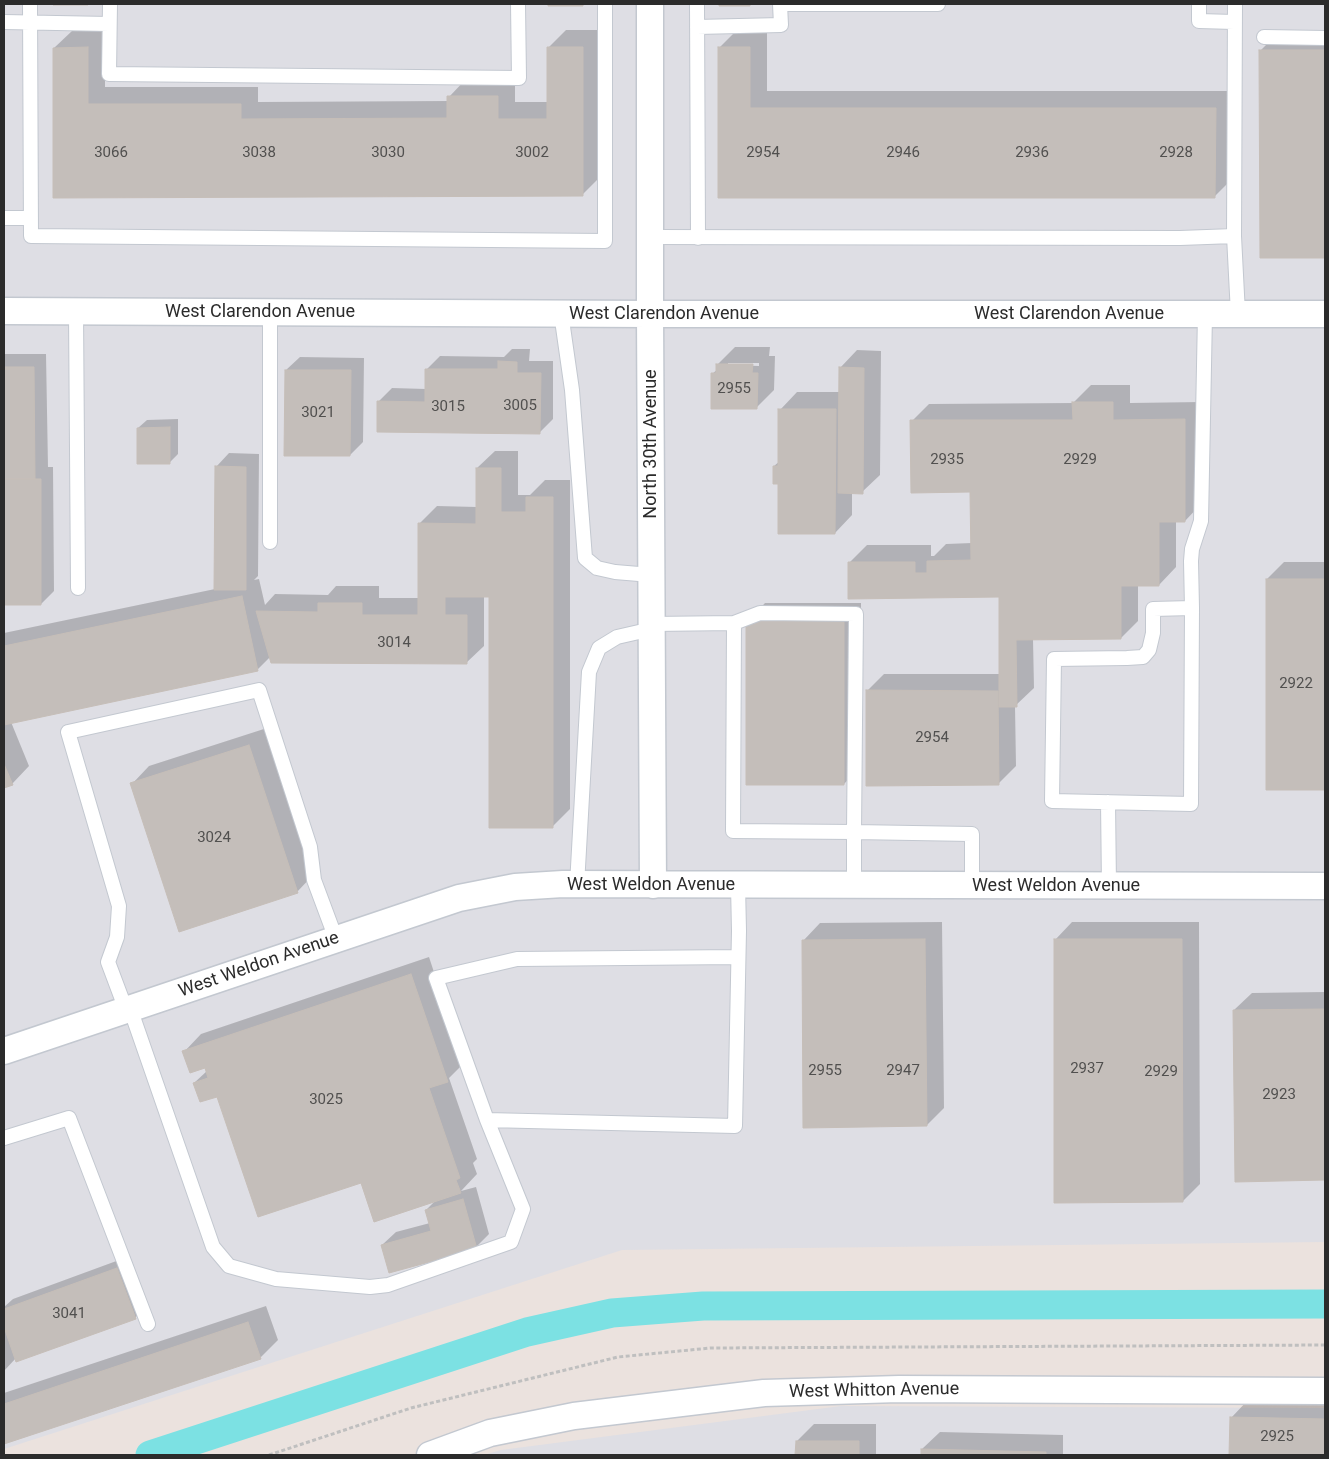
<!DOCTYPE html>
<html>
<head>
<meta charset="utf-8">
<style>
  body { margin:0 }
  #map { position:relative; width:1329px; height:1459px; overflow:hidden; background:#ebe2de; font-family:Roboto,sans-serif }
  canvas { display:block }
  .frame { position:absolute; inset:0; border:5px solid #2b2b2b; pointer-events:none }
</style>
</head>
<body>
<div id="map">
<canvas width="1329" height="1459"></canvas>
<div class="frame"></div>
</div>
<script>
const c = document.querySelector('canvas').getContext('2d');
c.lineJoin = 'round';
function fillPath(path, color) { c.fillStyle = color; c.fill(path, 'evenodd'); }
const toPath = rows => new Path2D(rows.map(r => 'M' + r).join(''));
function stroke(path, color, width, dash) { c.strokeStyle = color; c.lineWidth = width; c.lineCap = dash ? 'butt' : 'round'; c.setLineDash(dash || []); c.stroke(path); }
function write(font, color, halo, rows, align = 'center') {
  c.font = font + ' Roboto,sans-serif'; c.lineWidth = 5; c.setLineDash([]); c.textBaseline = 'middle'; c.strokeStyle = halo; c.fillStyle = color; for (const [text, x, y, turn = 0] of rows) {
    c.save(); c.translate(x, y); c.rotate((+turn || 0) * Math.PI / 180); c.textAlign = isNaN(turn) ? turn : align; if (halo) c.strokeText(text, 0, 0); c.fillText(text, 0, 0); c.restore();
  }
}
fillPath(toPath([
  [4,4,1325,4,1325,1242,622,1250,4,1449],
  [841,1406,1325,1408,1325,1455,484,1455,501,1450]
]), '#dedee4');
fillPath(toPath([
  [105,30,105,87,258,87,258,102,449,101,449,97,466,79,515,79,515,102,548,102,548,48,566,30,600,30,600,177,582,195,54,196,54,48,72,31],
  [737,30,767,30,767,91,1233,91,1232,179,1215,196,719,196,719,48],
  [1278,33,1325,33,1325,257,1261,257,1261,50],
  [735,347,770,347,769,356,775,356,774,390,757,407,712,374,718,369,718,364],
  [728,363,759,363,759,366,728,365],
  [512,349,530,349,529,361,553,361,553,419,540,432,378,402,392,388,426,389,427,369,440,356,504,357],
  [857,350,881,351,880,475,862,492,852,492,852,515,835,533,780,483,774,466,780,461,780,410,797,392,840,392,840,368],
  [4,354,46,354,48,467,53,467,54,591,41,604,4,604],
  [300,357,364,358,363,442,350,455,286,370],
  [1091,385,1130,385,1130,403,1202,402,1202,503,1185,521,1176,521,1176,567,1159,585,1138,585,1138,621,1121,638,1033,639,1034,688,1015,706,1016,766,998,784,867,691,884,674,1000,674,1000,596,849,563,867,545,931,545,931,556,934,556,946,544,972,543,971,491,912,421,929,404,1073,403],
  [178,419,178,454,169,463,138,428,147,420],
  [495,451,518,451,518,495,530,495,545,480,570,480,570,809,552,827,491,596,484,596,484,646,466,663,270,657,257,670,11,722,29,766,12,784,4,787,4,633,215,589,216,467,229,453,259,454,258,576,254,580,259,579,265,605,275,594,328,595,336,586,379,586,379,598,419,598,419,524,437,506,477,507,477,468],
  [1284,562,1325,562,1325,788,1267,788,1267,579],
  [765,603,861,603,861,766,844,784,748,621],
  [267,728,314,874,297,892,132,784,149,766],
  [942,922,944,1108,927,1125,803,941,820,923],
  [1072,922,1199,922,1200,1184,1183,1201,1055,940],
  [429,957,464,1063,449,1078,477,1159,473,1163,477,1174,461,1191,476,1187,489,1234,476,1247,382,1245,396,1232,430,1223,426,1210,436,1200,362,1181,194,1083,207,1071,206,1067,184,1052,201,1034],
  [1325,992,1325,1179,1236,1180,1234,1010,1252,993],
  [130,1256,148,1304,135,1318,16,1358,4,1371,4,1305,4,1307,13,1299],
  [266,1306,278,1340,260,1358,4,1443,4,1393],
  [1248,1400,1325,1402,1325,1455,1230,1455,1231,1418],
  [814,1424,876,1424,876,1455,797,1455,797,1441],
  [940,1432,1063,1435,1063,1455,922,1455,922,1449]
]), '#0003');
stroke(toPath([
  [150,1455,527,1332,612,1313,703,1306,1325,1304]
]), '#7ce1e3', 29);
const building = toPath([
  [53,4,88,4,88,5,53,5,53,4],
  [548,4,583,4,583,6,548,6,548,4],
  [719,4,750,4,750,6,719,6,719,4],
  [88,47,88,104,241,104,241,119,447,118,447,96,498,96,498,119,547,119,547,47,583,47,583,196,53,198,53,48,88,47],
  [718,47,750,47,750,108,1216,108,1215,198,718,198,718,47],
  [1259,50,1325,50,1325,258,1260,258,1259,50],
  [498,361,517,362,517,373,541,373,540,434,377,432,377,401,425,402,425,369,498,369,498,361],
  [716,364,753,364,752,373,758,373,757,409,711,409,711,373,716,373,716,364],
  [4,367,34,367,35,479,4,479,4,367],
  [839,367,864,368,863,494,838,493,839,367],
  [285,370,351,370,350,456,284,456,285,370],
  [1072,402,1113,402,1113,420,1185,419,1185,522,1159,522,1159,586,1121,586,1121,639,1016,640,1017,707,999,707,999,597,848,599,848,562,915,562,915,573,927,573,927,561,971,560,970,492,911,493,910,420,1073,420,1072,402],
  [778,409,836,409,835,534,778,534,778,484,773,484,773,466,778,466,778,409],
  [170,427,170,464,137,464,137,428,170,427],
  [215,466,246,467,246,590,214,590,215,466],
  [476,468,501,468,501,512,526,512,526,497,553,497,553,828,489,828,489,597,445,597,445,615,467,615,467,664,271,663,256,611,318,612,318,603,362,603,362,615,418,615,418,523,476,524,476,468],
  [4,479,41,479,41,605,4,605,4,479],
  [1266,579,1325,579,1325,790,1266,790,1266,579],
  [242,596,258,671,4,725,4,646,242,596],
  [746,620,844,620,844,785,746,785,746,620],
  [866,690,998,691,999,785,866,786,866,690],
  [249,745,298,893,179,932,130,783,249,745],
  [4,764,13,785,4,788,4,764],
  [925,939,927,1126,803,1128,802,940,925,939],
  [1054,939,1182,939,1183,1202,1054,1203,1054,939],
  [411,974,448,1082,429,1088,460,1178,456,1180,461,1193,374,1222,361,1183,258,1217,217,1097,200,1102,193,1083,208,1078,205,1068,190,1073,182,1051,411,974],
  [1325,1009,1325,1180,1235,1182,1233,1010,1325,1009],
  [463,1199,477,1249,389,1273,381,1245,431,1231,425,1210,463,1199],
  [117,1268,136,1319,16,1362,4,1327,4,1309,117,1268],
  [248,1322,261,1359,4,1444,4,1404,248,1322],
  [1230,1417,1325,1419,1325,1455,1229,1455,1230,1417],
  [796,1441,859,1441,859,1455,795,1455,796,1441],
  [921,1449,1046,1452,1046,1455,921,1455,921,1449]
]);
fillPath(building, '#c4beba');
stroke(building, '#c6beb8', 1);
const lane = toPath([
  [30,4,31,236,605,241,605,4],
  [110,4,109,74,519,78,518,4],
  [697,4,698,238],
  [1199,4,1199,21,1234,22],
  [4,22,109,24],
  [697,27,781,25,780,4,938,4],
  [1264,37,1325,38],
  [4,218,31,218],
  [1234,236,1235,4],
  [650,237,1180,238,1234,236,1238,314],
  [76,311,78,588],
  [270,312,270,542],
  [561,313,572,390,585,558,597,568,615,572,651,575],
  [1192,608,1153,609,1153,633,1149,650,1143,657,1127,658,1054,659,1052,801,1191,804,1192,608,1191,561,1192,549,1201,521,1205,314],
  [734,623,760,613,856,614,854,832,972,834,972,885],
  [652,624,734,623,733,831,854,832,854,885],
  [1108,802,1109,886],
  [577,885,589,672,599,648,617,637,652,629],
  [738,885,739,931,735,1126,487,1120,436,978,517,959,738,957],
  [130,1008,213,1247,229,1266,276,1279,370,1287,388,1285,511,1242,523,1209,487,1120],
  [126,1010,108,962,117,937,119,906,68,732,259,690,310,847,314,880,336,939],
  [4,1138,69,1118,148,1324]
]);
const street = toPath([
  [650,4,650,314,653,885],
  [4,311,650,314,1325,314],
  [4,1051,459,898,515,887,563,884,1325,886],
  [430,1455,490,1433,574,1416,764,1393,899,1389,1325,1391]
]);
stroke(lane, '#c3c8d0', 16);
stroke(street, '#c3c8d0', 29);
stroke(toPath([
  [269,1455,411,1408,618,1357,711,1348,1325,1345]
]), '#bfbfbf', 3, [4, 2.5]);
stroke(lane, '#fff', 14);
stroke(street, '#fff', 26);
write('15px', '#51504f', null, [
  ["3066",111,153],
  ["3038",259,153],
  ["3030",388,153],
  ["3002",532,153],
  ["2954",763,153],
  ["2946",903,153],
  ["2936",1032,153],
  ["2928",1176,153],
  ["2955",734,389],
  ["3005",520,406],
  ["3015",448,407],
  ["3021",318,413],
  ["2935",947,460],
  ["2929",1080,460],
  ["3014",394,643],
  ["2922",1296,684],
  ["2954",932,738],
  ["3024",214,838],
  ["2937",1087,1069],
  ["2955",825,1071],
  ["2947",903,1071],
  ["2929",1161,1072],
  ["2923",1279,1095],
  ["3025",326,1100],
  ["3041",69,1314],
  ["2925",1277,1437]
]);
write('18px', '#2b2b2b', '#fff', [
  ["West Clarendon Avenue",260,312],
  ["West Clarendon Avenue",664,314],
  ["West Clarendon Avenue",1069,314],
  ["North 30th Avenue",651,444,-90],
  ["West Weldon Avenue",651,885],
  ["West Weldon Avenue",1056,886],
  ["West Weldon Avenue",259,965,-19],
  ["West Whitton Avenue",874,1391,-1]
]);
</script>
</body>
</html>
